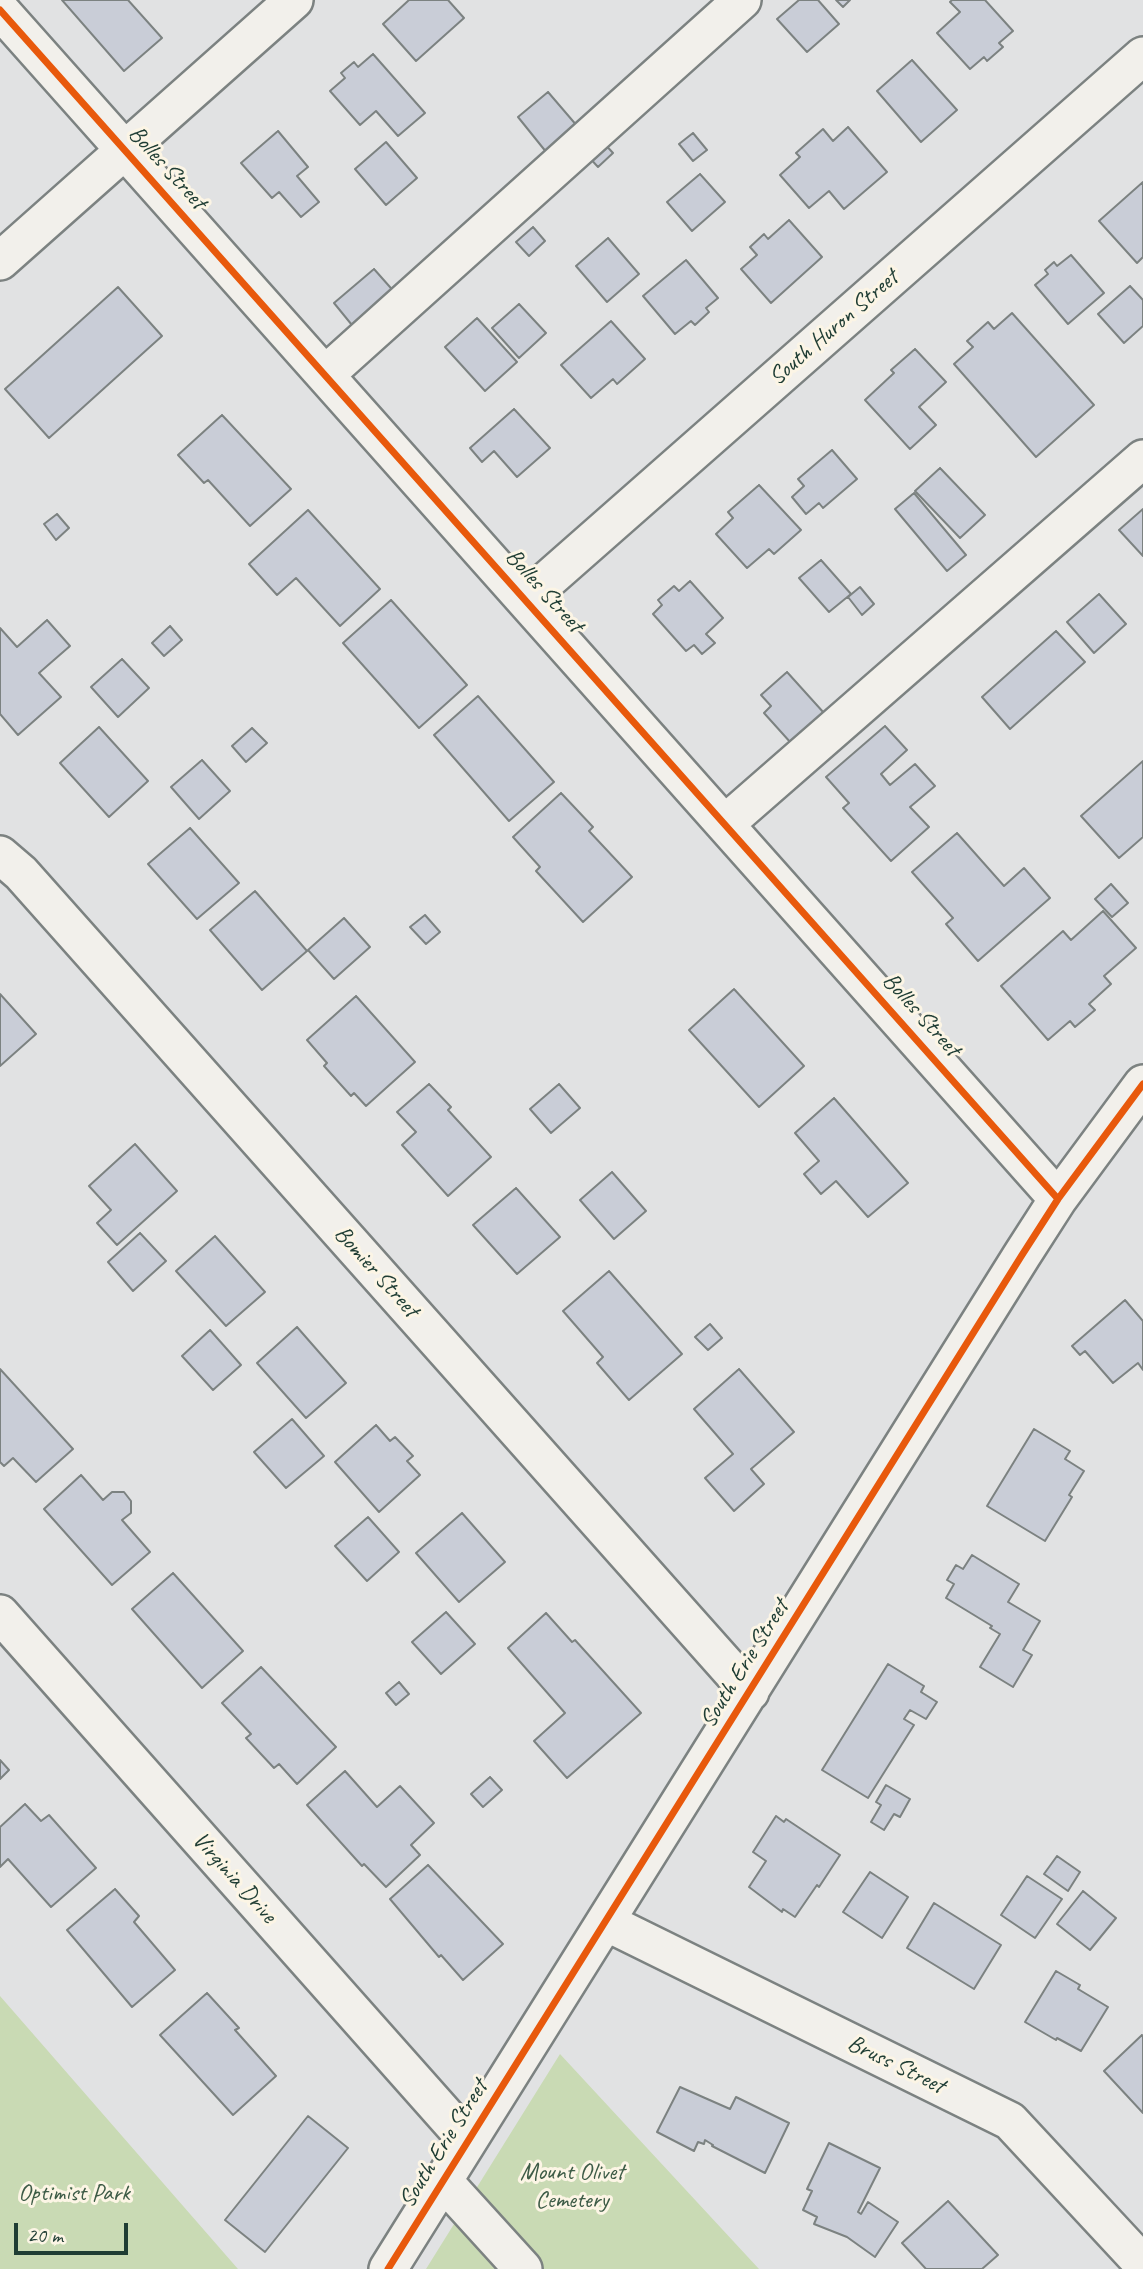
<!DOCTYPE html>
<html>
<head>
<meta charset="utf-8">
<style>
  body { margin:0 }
  #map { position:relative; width:1143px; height:2269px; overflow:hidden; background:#e1e2e3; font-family:Caveat,sans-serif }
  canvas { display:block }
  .scale { position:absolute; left:14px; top:2223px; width:114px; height:32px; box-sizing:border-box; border:4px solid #1f3d34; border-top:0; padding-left:9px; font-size:21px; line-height:24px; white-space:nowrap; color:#1f3d34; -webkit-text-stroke:5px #fcf5e5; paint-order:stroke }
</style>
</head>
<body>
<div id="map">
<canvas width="1143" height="2269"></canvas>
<div class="scale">20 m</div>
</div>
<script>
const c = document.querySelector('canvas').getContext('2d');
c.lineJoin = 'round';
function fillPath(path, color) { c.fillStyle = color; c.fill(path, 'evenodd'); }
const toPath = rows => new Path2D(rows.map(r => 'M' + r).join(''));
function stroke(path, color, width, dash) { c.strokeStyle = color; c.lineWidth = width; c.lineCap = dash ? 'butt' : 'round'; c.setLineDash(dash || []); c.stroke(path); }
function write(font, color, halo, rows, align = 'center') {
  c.font = font + ' Caveat,sans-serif'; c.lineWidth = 6; c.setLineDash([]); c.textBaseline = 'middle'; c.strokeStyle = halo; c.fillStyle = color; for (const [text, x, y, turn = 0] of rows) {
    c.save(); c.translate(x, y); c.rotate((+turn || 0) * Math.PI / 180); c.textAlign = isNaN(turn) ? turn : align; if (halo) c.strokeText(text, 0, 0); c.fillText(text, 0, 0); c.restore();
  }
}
fillPath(toPath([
  [0,1996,238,2269,0,2269],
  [560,2054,759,2269,426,2269]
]), '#c9dab4');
const building = toPath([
  [62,0,128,0,162,38,124,71,62,0],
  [409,0,448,0,464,18,416,61,383,24,409,0],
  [799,0,818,0,839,24,807,52,777,19,799,0],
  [836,0,850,0,843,7,836,0],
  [952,0,985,0,1013,31,999,43,1003,47,987,61,984,57,970,69,937,33,960,12,950,2,952,0],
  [373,54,425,113,398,136,376,111,360,125,330,91,345,78,341,73,354,62,358,67,373,54],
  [912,60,957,110,921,142,877,91,912,60],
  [548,92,578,127,547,153,518,117,548,92],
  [848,127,887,172,844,209,829,191,809,208,780,175,800,157,796,153,823,129,833,141,848,127],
  [278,131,308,167,297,176,319,202,301,217,279,192,272,198,241,163,278,131],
  [693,133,707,150,693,161,679,144,693,133],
  [602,141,613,153,598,167,587,155,602,141],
  [386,142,417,178,386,205,355,169,386,142],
  [700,174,725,202,692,231,667,202,700,174],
  [1143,182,1143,257,1137,263,1099,221,1143,182],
  [789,220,822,257,771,303,741,269,757,255,750,247,764,234,768,239,789,220],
  [533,227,545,241,529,256,516,242,533,227],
  [608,238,639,274,607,302,576,266,608,238],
  [1071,255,1104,293,1068,324,1035,285,1048,274,1045,270,1054,262,1057,266,1071,255],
  [686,260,718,298,706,308,709,312,695,325,691,321,675,334,643,296,686,260],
  [374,269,397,295,356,330,334,303,374,269],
  [1130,286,1143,300,1143,326,1124,343,1098,314,1130,286],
  [118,287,162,336,49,438,5,389,118,287],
  [519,304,546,333,519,358,492,328,519,304],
  [1012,313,1094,405,1036,457,954,364,973,347,967,341,988,322,994,329,1012,313],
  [477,318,517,362,485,391,445,347,477,318],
  [611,321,645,359,617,384,613,379,591,398,561,365,611,321],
  [915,349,946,382,919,407,936,425,910,449,865,400,894,373,891,370,915,349],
  [514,409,550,448,517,477,494,451,482,462,470,448,514,409],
  [222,415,291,489,250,526,208,480,204,483,178,455,222,415],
  [832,450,857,479,823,508,819,503,806,514,792,497,804,486,798,479,832,450],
  [940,468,985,515,960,538,915,491,940,468],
  [759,485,801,530,774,554,769,549,747,568,716,534,733,518,728,512,759,485],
  [914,493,966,555,947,571,895,509,914,493],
  [1143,509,1143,556,1119,530,1143,509],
  [308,510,380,589,340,626,296,578,277,595,249,564,308,510],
  [57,514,69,528,56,540,44,524,57,514],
  [821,560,851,594,829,612,799,578,821,560],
  [690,581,723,618,706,634,715,643,702,654,694,645,686,651,653,614,662,605,658,600,674,586,679,591,690,581],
  [860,587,874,604,862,615,848,597,860,587],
  [1099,594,1126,624,1094,653,1067,622,1099,594],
  [391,600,467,685,419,728,343,643,391,600],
  [47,620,70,646,39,673,61,697,18,735,0,714,0,628,17,647,47,620],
  [170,626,182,640,164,656,152,643,170,626],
  [1056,631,1085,662,1010,729,982,697,1056,631],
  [122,659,149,688,118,717,91,687,122,659],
  [787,672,824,713,791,743,764,713,771,706,761,695,787,672],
  [478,696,554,782,509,821,434,735,478,696],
  [885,726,907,750,881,774,890,785,915,764,935,786,910,807,929,827,891,861,843,808,849,803,826,777,885,726],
  [99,727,148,781,109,817,60,763,99,727],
  [252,728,267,743,246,762,232,746,252,728],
  [202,760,230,791,199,819,171,787,202,760],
  [1143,761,1143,837,1119,858,1081,816,1143,761],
  [561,793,593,827,589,831,632,877,583,922,536,871,540,867,513,837,561,793],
  [190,828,239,883,197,919,148,864,190,828],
  [957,833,1004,886,1024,868,1050,898,978,961,946,924,953,918,912,872,957,833],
  [1111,884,1128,903,1112,917,1095,899,1111,884],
  [255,891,307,951,262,990,210,930,255,891],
  [1103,911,1136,948,1104,976,1111,984,1089,1004,1095,1010,1075,1027,1070,1021,1048,1040,1001,986,1063,931,1071,940,1103,911],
  [425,915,440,932,426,944,410,927,425,915],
  [344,918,370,947,334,979,308,950,344,918],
  [734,989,804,1066,759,1107,689,1030,734,989],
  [0,994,36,1034,0,1066,0,994],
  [356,996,415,1062,366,1106,354,1093,351,1096,324,1066,327,1063,307,1040,356,996],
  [429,1084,451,1107,448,1110,491,1157,448,1196,402,1145,416,1132,397,1112,429,1084],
  [559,1084,580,1108,551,1133,530,1109,559,1084],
  [834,1098,908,1183,868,1217,836,1181,821,1194,804,1174,819,1161,795,1133,834,1098],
  [135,1144,177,1191,117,1245,97,1223,111,1210,89,1186,135,1144],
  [612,1172,646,1211,614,1239,580,1200,612,1172],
  [516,1188,560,1237,517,1274,473,1225,516,1188],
  [140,1233,166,1261,133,1291,108,1262,140,1233],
  [215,1236,265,1292,226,1326,176,1271,215,1236],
  [609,1271,682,1354,629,1400,597,1363,603,1357,563,1311,609,1271],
  [1125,1300,1143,1321,1143,1370,1138,1363,1113,1383,1085,1351,1080,1355,1072,1346,1125,1300],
  [710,1324,722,1338,708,1350,695,1337,710,1324],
  [297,1327,346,1383,306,1418,257,1363,297,1327],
  [210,1330,241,1365,213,1390,182,1356,210,1330],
  [0,1369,73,1449,36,1482,13,1458,4,1466,0,1462,0,1369],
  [739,1369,794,1432,751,1469,764,1484,734,1511,705,1478,733,1454,694,1409,739,1369],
  [292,1419,324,1456,286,1488,254,1452,292,1419],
  [376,1425,390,1441,395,1437,413,1456,407,1461,420,1475,379,1512,335,1462,376,1425],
  [1034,1429,1070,1451,1065,1459,1084,1471,1069,1495,1072,1497,1045,1541,987,1506,1034,1429],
  [81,1475,103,1500,112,1492,124,1492,131,1501,131,1513,122,1520,150,1552,112,1585,44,1509,81,1475],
  [462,1513,505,1562,459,1602,416,1553,462,1513],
  [368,1517,399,1552,367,1581,335,1546,368,1517],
  [972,1555,1019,1584,1008,1602,1040,1621,1023,1650,1032,1655,1013,1687,980,1667,1000,1634,990,1628,992,1626,946,1598,954,1584,947,1580,956,1565,963,1569,972,1555],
  [173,1573,243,1651,202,1688,132,1609,173,1573],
  [446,1612,475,1644,441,1674,412,1642,446,1612],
  [546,1613,572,1642,575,1640,641,1713,567,1778,534,1741,565,1713,508,1648,546,1613],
  [888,1664,924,1686,921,1692,937,1702,926,1719,910,1710,904,1719,914,1725,868,1798,822,1770,888,1664],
  [261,1667,336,1747,297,1784,279,1764,274,1768,246,1738,251,1734,222,1703,261,1667],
  [399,1682,409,1694,396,1705,386,1693,399,1682],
  [0,1760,9,1770,0,1779,0,1760],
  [345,1771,377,1807,400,1786,434,1823,411,1845,420,1855,386,1887,364,1864,362,1866,307,1805,345,1771],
  [490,1777,502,1790,483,1807,471,1794,490,1777],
  [886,1785,910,1799,900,1817,894,1814,884,1830,871,1822,881,1805,876,1802,886,1785],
  [25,1804,41,1821,49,1815,96,1868,51,1907,8,1859,0,1867,0,1827,25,1804],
  [776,1816,784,1822,786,1819,840,1855,819,1887,817,1885,795,1917,783,1909,782,1912,749,1887,766,1861,753,1852,776,1816],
  [1057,1856,1080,1872,1068,1891,1044,1874,1057,1856],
  [428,1865,503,1944,463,1980,441,1955,439,1957,390,1899,428,1865],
  [870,1872,908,1897,882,1938,843,1912,870,1872],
  [1027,1876,1062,1899,1035,1938,1001,1915,1027,1876],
  [115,1889,139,1916,134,1922,175,1970,132,2007,67,1930,115,1889],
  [1083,1891,1116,1918,1090,1950,1057,1924,1083,1891],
  [934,1903,1001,1945,974,1989,907,1948,934,1903],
  [1056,1971,1080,1985,1078,1989,1108,2007,1081,2051,1057,2038,1056,2040,1025,2022,1056,1971],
  [207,1993,239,2028,235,2030,276,2076,233,2115,160,2035,207,1993],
  [1142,2035,1143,2037,1143,2113,1104,2071,1142,2035],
  [680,2087,730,2109,736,2097,789,2123,765,2173,712,2146,713,2145,705,2140,704,2144,698,2142,694,2151,657,2132,680,2087],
  [308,2116,348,2148,265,2252,225,2220,308,2116],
  [829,2143,880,2168,858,2212,861,2214,868,2202,898,2222,875,2257,847,2237,814,2224,817,2217,803,2210,812,2191,807,2189,829,2143],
  [948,2201,998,2255,982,2269,926,2269,902,2243,948,2201]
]);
fillPath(building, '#c9cdd7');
stroke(building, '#7c8281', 2);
const minor = toPath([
  [0,10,1058,1199],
  [0,261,294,0],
  [326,374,742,0],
  [526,599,1143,56],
  [725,824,1143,459],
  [0,855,21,873,750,1692],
  [0,1614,468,2141],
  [606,1922,1010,2121,1143,2264],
  [443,2181,523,2269],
  [388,2269,1022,1255,1058,1199,1143,1084]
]);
stroke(minor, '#7c8281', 42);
stroke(minor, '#f2f0eb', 37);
stroke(toPath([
  [0,10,1058,1199],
  [388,2269,1022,1255,1058,1199,1143,1084]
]), '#e8590c', 7);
write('24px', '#1f3d34', '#fcf5e5', [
  ["Bolles Street",167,168,48],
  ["South Huron Street",834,328,-41],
  ["Bolles Street",544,591,48],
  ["Bolles Street",921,1015,48],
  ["Bomier Street",376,1272,48],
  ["South Erie Street",745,1664,-58],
  ["Virginia Drive",234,1878,48],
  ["Bruss Street",896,2065,26],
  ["South Erie Street",444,2144,-58]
]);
write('24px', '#3d5b46', '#fcf5e5', [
  ["Mount Olivet",572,2173],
  ["Cemetery",572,2201],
  ["Optimist Park",74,2194]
]);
</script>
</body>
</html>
